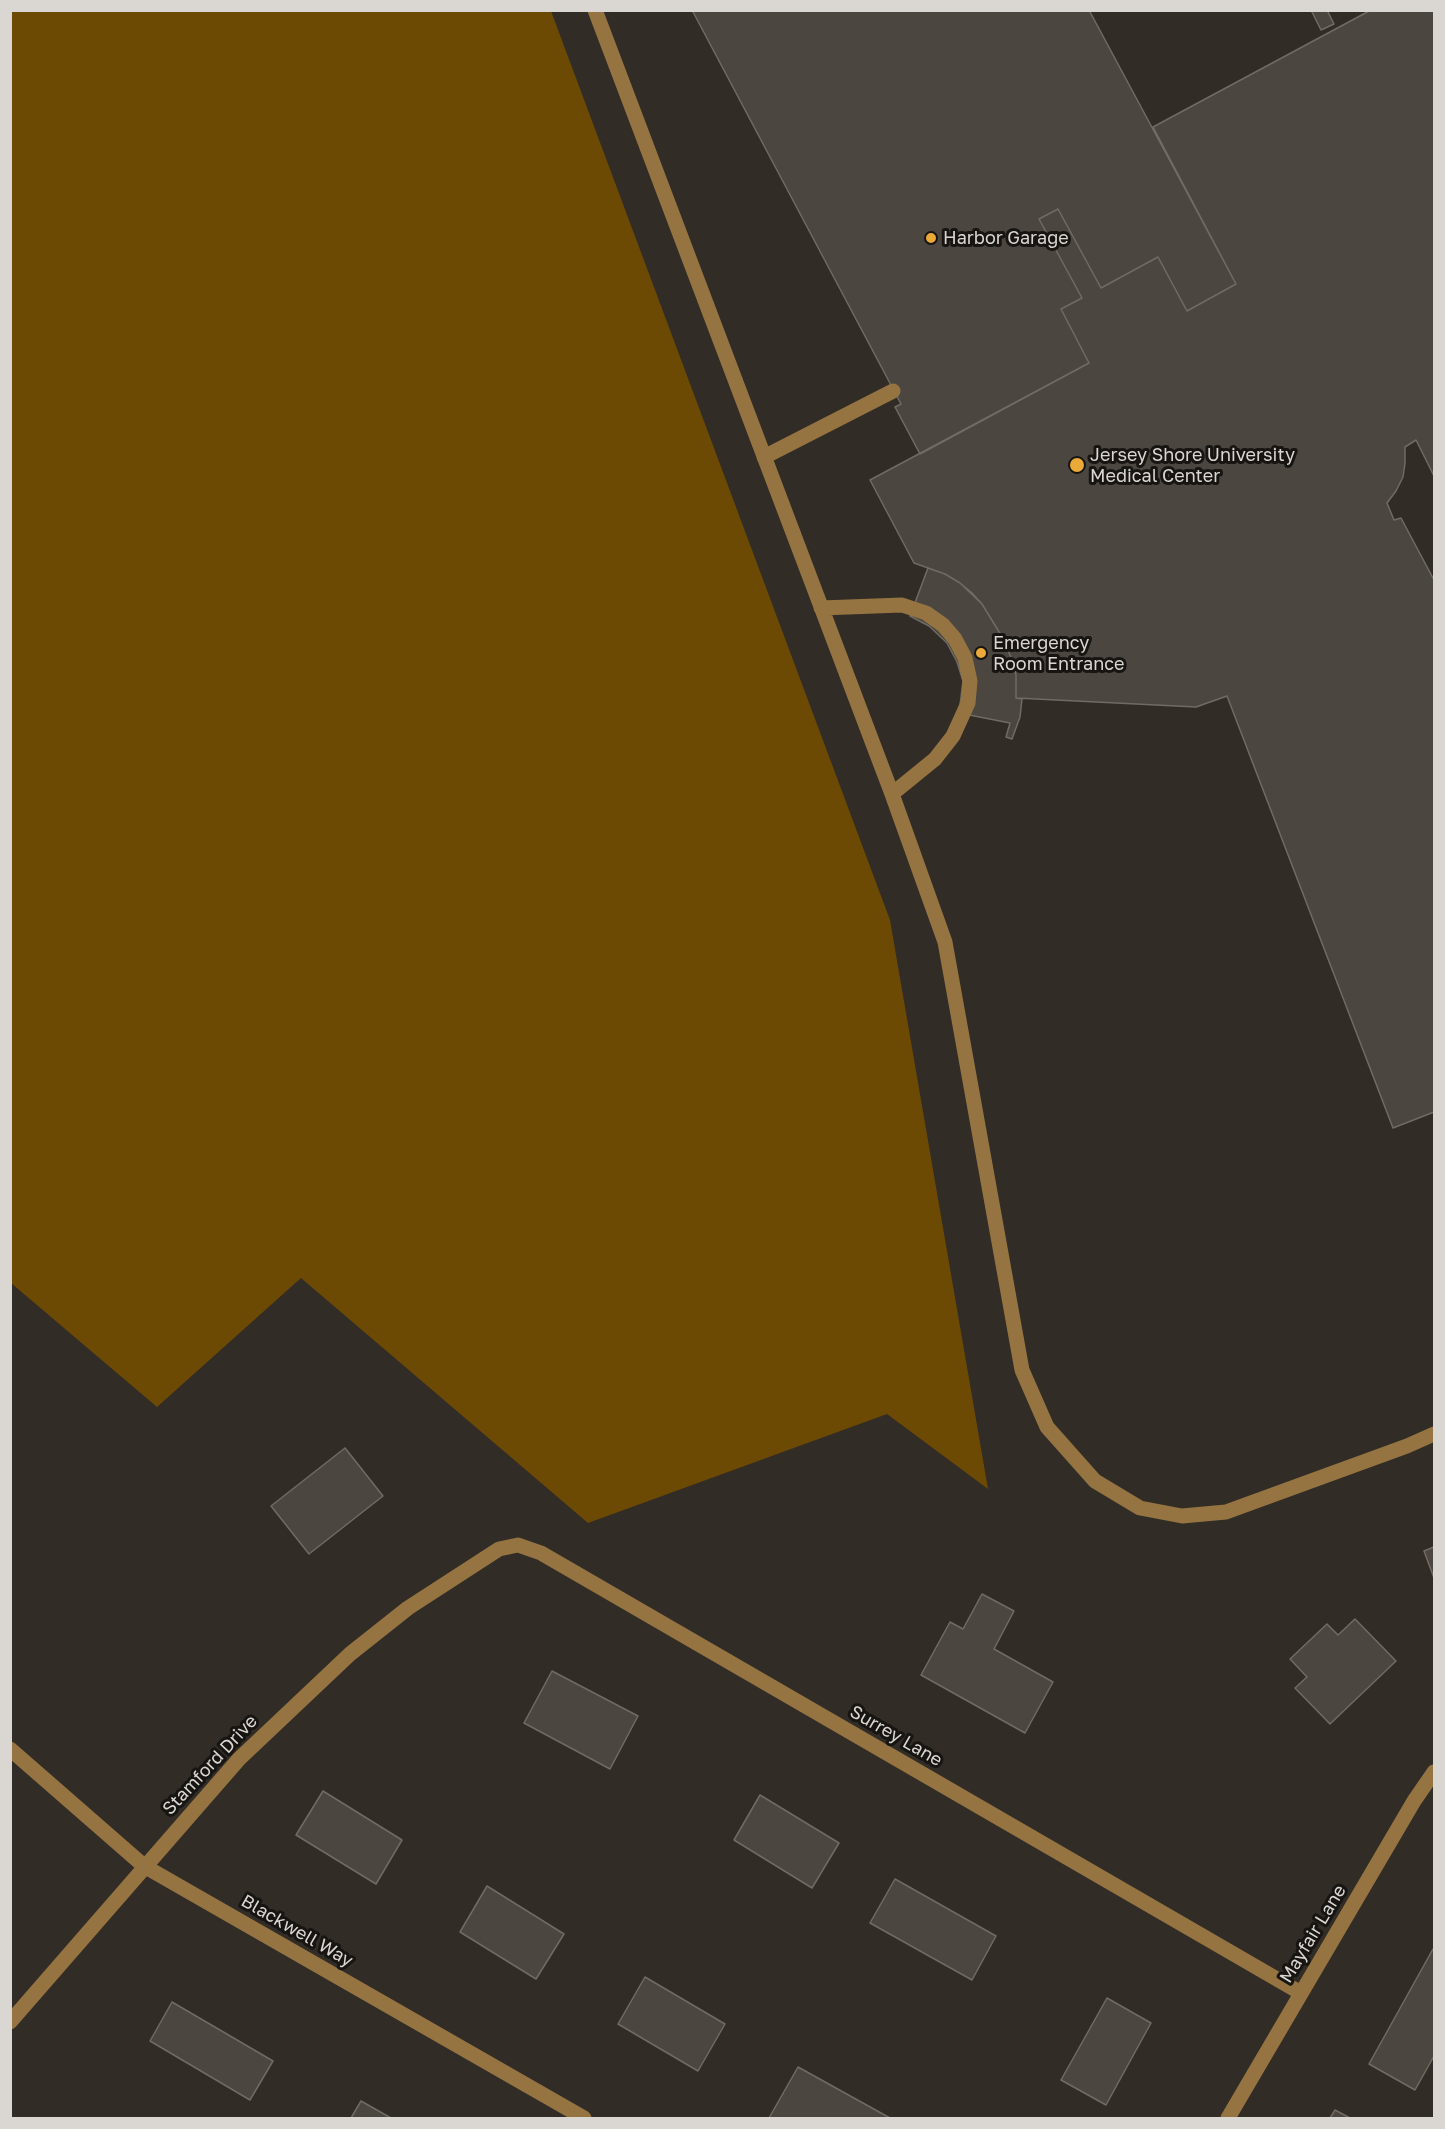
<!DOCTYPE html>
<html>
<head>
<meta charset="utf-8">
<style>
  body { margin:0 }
  #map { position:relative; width:1445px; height:2129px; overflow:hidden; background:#312c26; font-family:"Golos Text",sans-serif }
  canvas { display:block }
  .frame { position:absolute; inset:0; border:12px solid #dad7d2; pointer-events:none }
</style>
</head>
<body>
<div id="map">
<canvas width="1445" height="2129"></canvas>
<div class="frame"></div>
</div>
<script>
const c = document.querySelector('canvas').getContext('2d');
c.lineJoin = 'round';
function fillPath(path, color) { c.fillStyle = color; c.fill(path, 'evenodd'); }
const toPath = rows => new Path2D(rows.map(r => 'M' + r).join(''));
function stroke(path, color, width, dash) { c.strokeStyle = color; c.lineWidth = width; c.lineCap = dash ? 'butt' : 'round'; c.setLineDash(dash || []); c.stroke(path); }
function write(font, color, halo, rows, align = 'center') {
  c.font = font + ' "Golos Text",sans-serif'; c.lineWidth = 6; c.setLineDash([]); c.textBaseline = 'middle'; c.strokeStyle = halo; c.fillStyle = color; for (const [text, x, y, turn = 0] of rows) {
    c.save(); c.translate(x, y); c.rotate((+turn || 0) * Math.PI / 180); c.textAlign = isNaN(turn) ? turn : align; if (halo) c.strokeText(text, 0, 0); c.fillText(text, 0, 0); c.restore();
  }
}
fillPath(toPath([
  [11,10,551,11,890,920,988,1489,887,1414,588,1523,301,1278,157,1407,11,1283]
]), '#6d4a04');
const building = toPath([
  [692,10,1089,10,1236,284,1187,311,1158,257,1101,288,1058,209,1039,219,1082,298,1061,309,1089,363,920,454,895,407,901,404,692,10],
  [1311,10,1327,10,1334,24,1321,30,1311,10],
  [1371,10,1434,10,1434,476,1416,440,1405,447,1405,463,1403,477,1396,491,1387,503,1394,520,1401,518,1434,580,1434,1112,1393,1128,1227,696,1196,707,1016,698,1016,675,1013,663,1004,640,982,604,960,583,945,574,914,563,870,480,1089,363,1061,309,1082,298,1039,219,1058,209,1101,288,1158,257,1187,311,1236,284,1153,127,1371,10],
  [928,568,945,574,960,583,972,593,982,604,1004,640,1013,663,1016,675,1016,698,1022,699,1020,717,1012,739,1006,737,1010,723,959,713,963,681,957,662,947,643,929,626,910,616,928,568],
  [345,1448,383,1496,309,1554,271,1506,345,1448],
  [1434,1547,1434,1578,1424,1551,1434,1547],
  [982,1594,1014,1611,994,1649,1053,1682,1025,1733,921,1675,950,1622,963,1629,982,1594],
  [1355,1619,1396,1661,1330,1724,1295,1688,1307,1677,1290,1659,1327,1624,1338,1635,1355,1619],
  [552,1671,638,1716,610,1769,524,1723,552,1671],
  [323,1791,402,1840,376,1884,296,1835,323,1791],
  [760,1795,839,1843,812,1888,734,1840,760,1795],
  [895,1879,996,1936,972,1980,870,1923,895,1879],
  [487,1886,564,1934,536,1979,460,1932,487,1886],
  [1433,1949,1434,1950,1434,2056,1415,2090,1369,2064,1433,1949],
  [645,1977,725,2024,698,2071,618,2024,645,1977],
  [1107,1998,1151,2023,1106,2105,1061,2080,1107,1998],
  [172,2002,273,2061,250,2100,150,2041,172,2002],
  [798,2067,890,2118,769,2118,798,2067],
  [361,2101,391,2118,351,2118,361,2101],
  [1335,2110,1350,2118,1330,2118,1335,2110]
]);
fillPath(building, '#4b4640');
stroke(building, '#706b64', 1.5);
stroke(toPath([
  [595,10,892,794,945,942,1022,1370,1047,1427,1095,1481,1140,1508,1182,1516,1226,1512,1407,1446,1434,1434],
  [764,457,893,391],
  [821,608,902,605,926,613,943,625,955,639,965,658,970,681,968,703,953,736,935,759,892,794],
  [10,1749,144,1866,584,2118],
  [10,2022,239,1759,350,1654,408,1608,499,1549,518,1545,541,1553,1301,1993],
  [1228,2118,1414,1801,1434,1772]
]), '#957441', 15);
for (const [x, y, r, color] of [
  [931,238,6,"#eba939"],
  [1077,465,8,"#eba939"],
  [981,653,6,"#eba939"]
]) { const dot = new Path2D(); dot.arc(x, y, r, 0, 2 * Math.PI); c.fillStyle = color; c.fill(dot); stroke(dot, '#171512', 2); }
write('18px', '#dad7d2', '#171512', [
  ["Harbor Garage",943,238],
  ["Jersey Shore University",1090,455],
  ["Medical Center",1090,476],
  ["Emergency",993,643],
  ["Room Entrance",993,664]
], 'left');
write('18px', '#dad7d2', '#171512', [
  ["Surrey Lane",896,1736,30],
  ["Stamford Drive",210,1765,-47],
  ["Blackwell Way",297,1931,30],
  ["Mayfair Lane",1313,1934,-59]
]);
</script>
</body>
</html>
